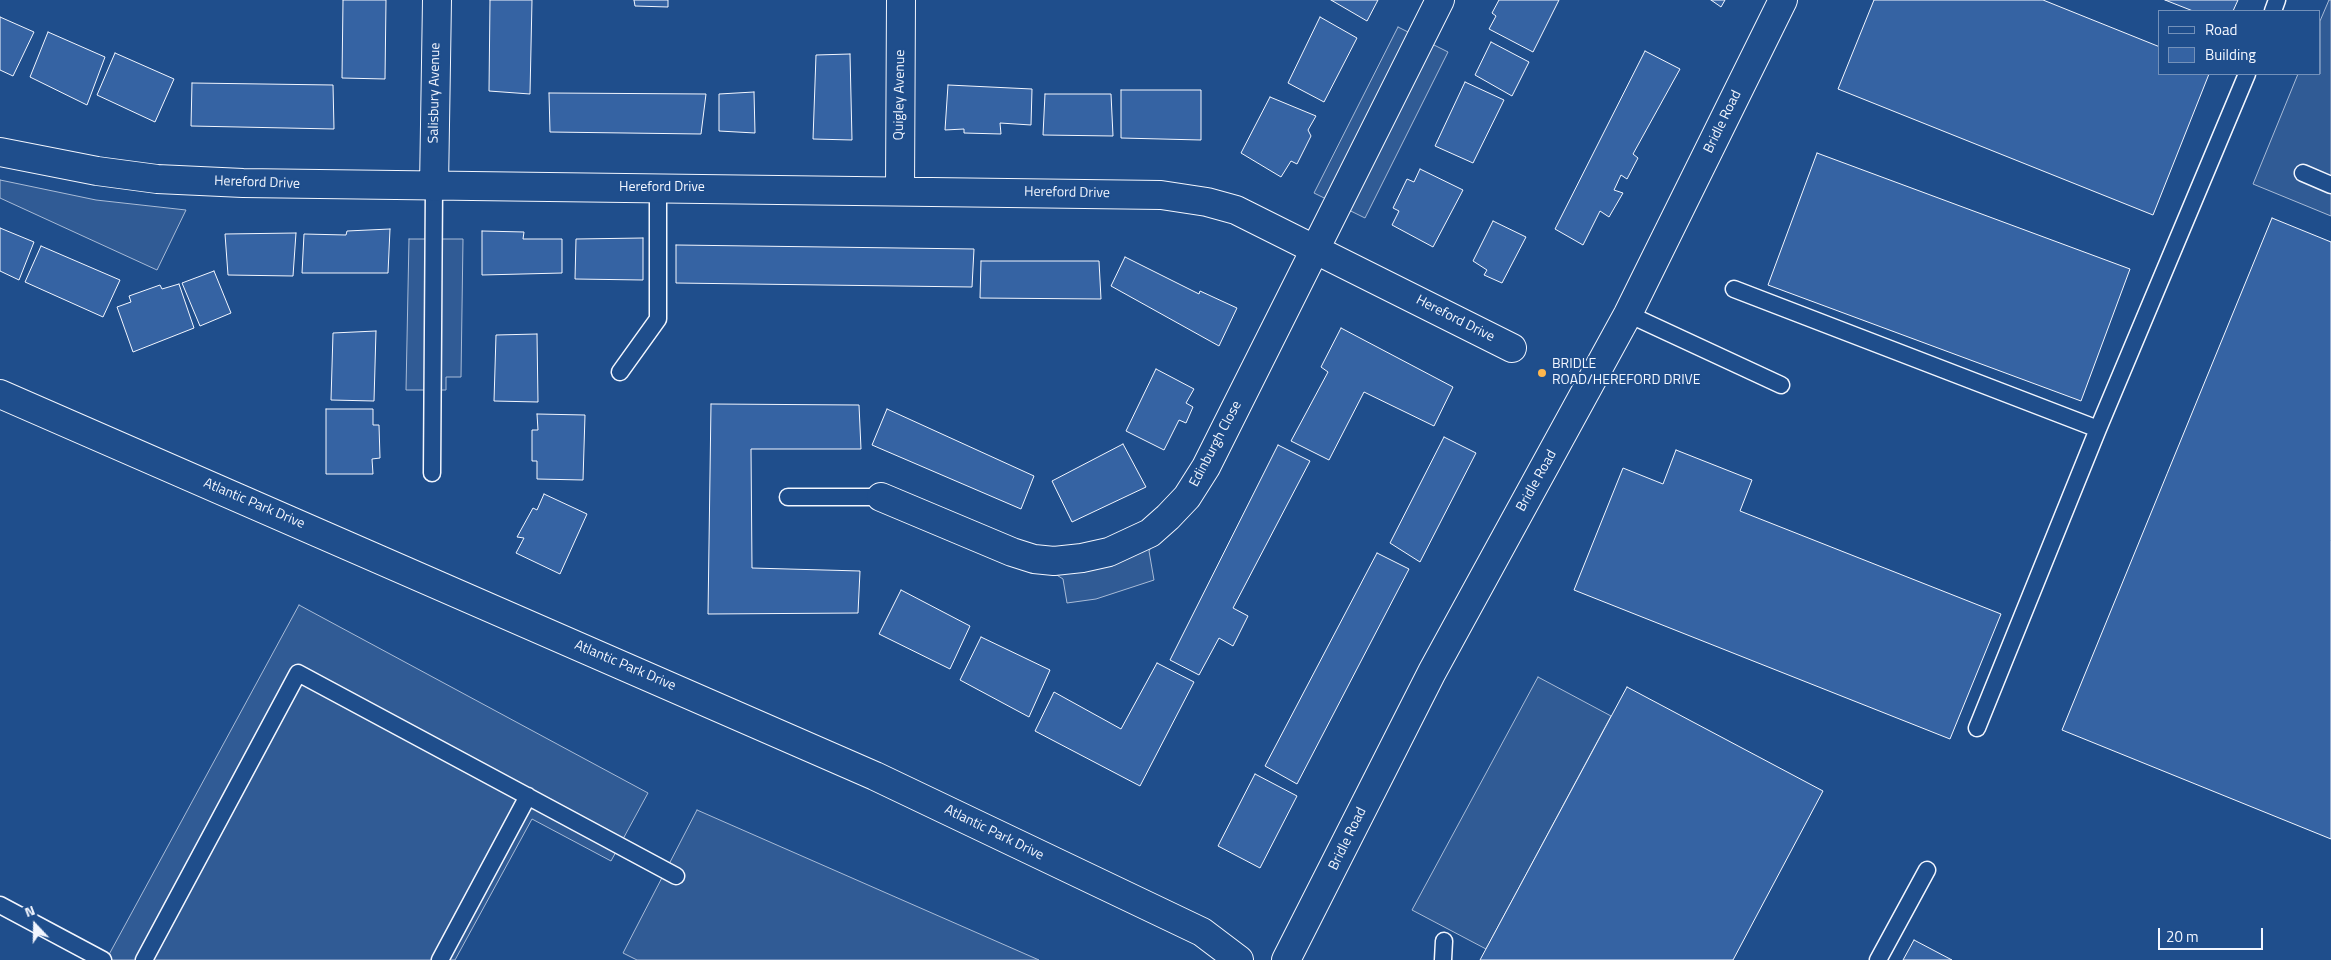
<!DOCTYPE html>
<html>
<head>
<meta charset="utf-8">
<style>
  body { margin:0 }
  #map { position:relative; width:2331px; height:960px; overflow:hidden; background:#1f4e8c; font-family:"Titillium Web",sans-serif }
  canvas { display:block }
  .legend { position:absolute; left:2158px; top:10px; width:162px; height:65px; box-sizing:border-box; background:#1f4e8c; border:1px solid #7391ba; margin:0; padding:6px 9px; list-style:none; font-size:15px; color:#f2f6ff }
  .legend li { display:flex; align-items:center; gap:10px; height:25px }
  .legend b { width:25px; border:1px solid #7391ba }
  .north { position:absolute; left:10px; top:900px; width:50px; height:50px; -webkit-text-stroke:4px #1f4e8c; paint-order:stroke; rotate:339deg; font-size:14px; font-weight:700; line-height:20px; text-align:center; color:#f2f6ff }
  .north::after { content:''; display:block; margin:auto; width:18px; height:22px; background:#f2f6ff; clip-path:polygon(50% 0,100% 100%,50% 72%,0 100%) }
  .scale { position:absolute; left:2158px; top:928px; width:105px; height:22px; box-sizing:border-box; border:2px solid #f2f6ff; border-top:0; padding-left:6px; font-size:15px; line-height:18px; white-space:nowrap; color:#f2f6ff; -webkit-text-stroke:4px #1f4e8c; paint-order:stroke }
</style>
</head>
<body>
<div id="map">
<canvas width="2331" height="960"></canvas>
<ul class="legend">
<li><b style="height:6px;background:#1f4e8c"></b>Road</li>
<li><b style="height:14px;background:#3563a3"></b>Building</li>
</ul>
<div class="north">N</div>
<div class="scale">20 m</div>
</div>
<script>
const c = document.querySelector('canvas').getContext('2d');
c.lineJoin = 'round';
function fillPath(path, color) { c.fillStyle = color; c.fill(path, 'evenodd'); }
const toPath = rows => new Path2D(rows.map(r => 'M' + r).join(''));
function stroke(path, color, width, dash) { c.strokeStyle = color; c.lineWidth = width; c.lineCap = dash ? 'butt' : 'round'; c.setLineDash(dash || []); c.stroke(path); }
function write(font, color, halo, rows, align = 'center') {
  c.font = font + ' "Titillium Web",sans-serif'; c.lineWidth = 4; c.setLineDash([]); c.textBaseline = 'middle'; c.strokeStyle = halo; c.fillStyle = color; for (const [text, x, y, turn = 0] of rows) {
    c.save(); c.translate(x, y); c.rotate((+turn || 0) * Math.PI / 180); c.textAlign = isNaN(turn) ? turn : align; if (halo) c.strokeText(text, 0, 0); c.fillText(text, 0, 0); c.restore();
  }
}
const built = toPath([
  [2329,0,2331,0,2331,216,2253,184,2298,74,2320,74,2320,21,2329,0],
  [1398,27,1448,52,1365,218,1314,193,1398,27],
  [0,180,96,200,186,210,157,270,0,198,0,180],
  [409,239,463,239,461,377,446,377,446,390,406,390,409,239],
  [1153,544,1149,551,1154,580,1096,599,1067,603,1063,579,1052,572,1153,544],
  [299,605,648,793,611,861,532,819,455,960,106,960,299,605],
  [1538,677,1611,716,1486,949,1412,910,1538,677],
  [697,810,1039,960,637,960,623,953,697,810]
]);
fillPath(built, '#305b95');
stroke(built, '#a8bbd7', 1);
const building = toPath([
  [343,0,386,0,385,79,342,78,343,0],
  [490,0,532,0,530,94,489,91,490,0],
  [634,0,668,0,668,7,635,6,634,0],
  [1331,0,1378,0,1367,21,1331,0],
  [1499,0,1559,0,1533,52,1489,29,1496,16,1492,13,1499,0],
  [1711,0,1725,0,1721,7,1711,0],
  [1874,0,2043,0,2160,47,2160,74,2209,74,2153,215,1838,89,1874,0],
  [2165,0,2238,0,2233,11,2193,11,2165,0],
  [0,17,34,32,13,76,0,70,0,17],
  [1320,17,1357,38,1324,102,1288,83,1320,17],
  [48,32,105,57,87,105,30,77,48,32],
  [1491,42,1529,62,1512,96,1475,75,1491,42],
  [1645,51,1680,69,1633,154,1638,158,1627,179,1621,175,1614,190,1623,193,1609,217,1600,211,1583,245,1555,229,1645,51],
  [115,53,174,79,155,122,97,95,115,53],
  [850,54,852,140,813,139,816,55,850,54],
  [1465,82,1504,100,1473,163,1435,146,1465,82],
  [192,83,333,85,334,129,191,126,192,83],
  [948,85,1032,89,1031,125,1000,123,1001,134,964,133,964,129,945,130,948,85],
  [1121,90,1201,90,1201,140,1121,138,1121,90],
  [754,92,755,133,719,131,719,94,754,92],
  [549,93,706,94,701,134,550,132,549,93],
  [1045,94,1111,94,1113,136,1043,135,1045,94],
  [1270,97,1316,116,1308,130,1311,136,1297,164,1291,161,1281,177,1241,153,1270,97],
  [1817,153,2130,269,2081,401,1768,285,1817,153],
  [1420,169,1463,190,1433,247,1392,225,1399,211,1393,208,1407,179,1414,182,1420,169],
  [2272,218,2331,242,2331,839,2062,730,2272,218],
  [1493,221,1526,237,1502,283,1484,275,1487,270,1473,261,1493,221],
  [0,228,34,242,19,280,0,271,0,228],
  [390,229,388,273,302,273,304,234,346,235,347,231,390,229],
  [482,231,524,232,523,239,562,239,562,273,482,275,482,231],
  [296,233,293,276,228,275,225,234,296,233],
  [643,238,643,280,575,279,576,239,643,238],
  [676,245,974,249,972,287,676,283,676,245],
  [41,246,120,280,103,317,25,282,41,246],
  [1125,257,1199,294,1200,291,1237,308,1219,346,1111,286,1125,257],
  [981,261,1099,261,1101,299,980,298,981,261],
  [214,271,231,313,200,326,182,283,214,271],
  [179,284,194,328,133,352,117,307,131,302,129,296,160,285,162,289,179,284],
  [1341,328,1453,387,1434,426,1364,392,1329,460,1291,441,1328,372,1321,367,1341,328],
  [376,331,374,401,331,400,333,333,376,331],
  [537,334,538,402,494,401,496,335,537,334],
  [1156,369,1194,389,1186,403,1193,407,1186,423,1179,420,1164,450,1126,431,1156,369],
  [711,404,859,405,861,449,751,449,752,568,860,571,858,613,708,614,711,404],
  [326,409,373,409,373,425,379,425,380,458,372,459,373,474,326,474,326,409],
  [887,409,1034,476,1021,509,872,445,887,409],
  [537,414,585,415,583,480,537,479,537,461,532,461,532,430,538,430,537,414],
  [1444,437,1476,453,1420,562,1390,543,1444,437],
  [1123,444,1146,487,1072,522,1052,481,1123,444],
  [1278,445,1310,461,1233,608,1248,616,1233,646,1219,638,1199,675,1170,660,1278,445],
  [1676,450,1752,480,1740,511,2001,614,1950,739,1574,590,1623,468,1663,484,1676,450],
  [544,494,587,514,560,574,516,553,524,538,517,537,533,508,537,510,544,494],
  [1377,553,1409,569,1297,784,1265,766,1377,553],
  [901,590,970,626,950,669,879,634,901,590],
  [981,637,1050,670,1029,717,960,680,981,637],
  [1157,663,1194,682,1140,786,1035,731,1054,692,1121,729,1157,663],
  [1627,687,1823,791,1733,960,1480,960,1627,687],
  [1255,774,1297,796,1260,868,1218,846,1255,774],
  [1914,940,1952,960,1903,960,1914,940]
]);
fillPath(building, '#3563a3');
stroke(building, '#f2f6ff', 1);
const lane = toPath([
  [2273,11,2277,0],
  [2303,173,2331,185],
  [1734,289,2098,429],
  [1628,314,1781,385],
  [620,372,658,319,658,189],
  [432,473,434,187],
  [788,497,881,497],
  [1977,728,2098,429,2247,74],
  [0,905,103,960],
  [144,960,298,673,676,876],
  [440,960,528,796],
  [1443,960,1444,941],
  [1878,960,1927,870]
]);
const street = toPath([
  [0,152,97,171,157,179,243,183,1161,195,1207,202,1236,210,1512,348],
  [434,187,437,0],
  [900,190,901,0],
  [0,394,875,776,1202,932,1239,960],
  [881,497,1012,552,1034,559,1054,561,1082,558,1109,552,1150,533,1168,517,1187,497,1206,467,1440,0],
  [1286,960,1432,672,1628,314,1783,0]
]);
stroke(lane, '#f2f6ff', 19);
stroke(street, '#f2f6ff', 30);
stroke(lane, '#1f4e8c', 16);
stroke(street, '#1f4e8c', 28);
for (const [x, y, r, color] of [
  [1542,373,5,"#ffb74d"]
]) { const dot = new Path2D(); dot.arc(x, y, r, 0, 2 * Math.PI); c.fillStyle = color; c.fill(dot); stroke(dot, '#1f4e8c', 2); }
write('14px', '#f2f6ff', '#1f4e8c', [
  ["Salisbury Avenue",435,93,-89],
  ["Quigley Avenue",900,95,-89],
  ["Bridle Road",1723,122,-64],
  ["Hereford Drive",257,183,2],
  ["Hereford Drive",662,188],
  ["Hereford Drive",1067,193,1],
  ["Hereford Drive",1455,319,27],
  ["Edinburgh Close",1216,444,-62],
  ["Bridle Road",1537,481,-61],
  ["Atlantic Park Drive",254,504,23],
  ["Atlantic Park Drive",625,666,23],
  ["Atlantic Park Drive",994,833,26],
  ["Bridle Road",1348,839,-64]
]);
write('14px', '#f2f6ff', '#1f4e8c', [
  ["BRIDLE",1552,365],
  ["ROAD/HEREFORD DRIVE",1552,381]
], 'left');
</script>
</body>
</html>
